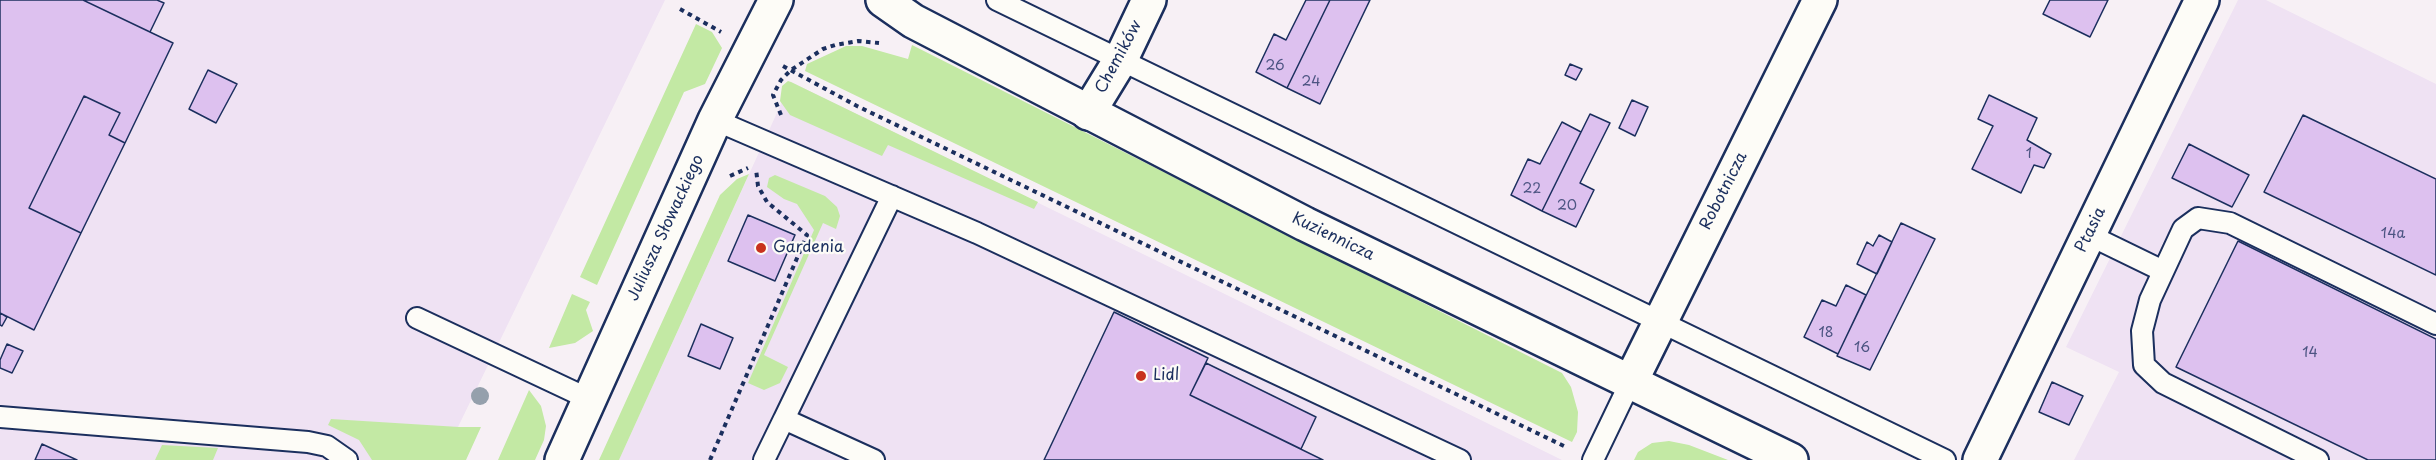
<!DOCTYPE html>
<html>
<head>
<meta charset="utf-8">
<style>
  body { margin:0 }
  canvas { display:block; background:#f7f0f5 }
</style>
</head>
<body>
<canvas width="2436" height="460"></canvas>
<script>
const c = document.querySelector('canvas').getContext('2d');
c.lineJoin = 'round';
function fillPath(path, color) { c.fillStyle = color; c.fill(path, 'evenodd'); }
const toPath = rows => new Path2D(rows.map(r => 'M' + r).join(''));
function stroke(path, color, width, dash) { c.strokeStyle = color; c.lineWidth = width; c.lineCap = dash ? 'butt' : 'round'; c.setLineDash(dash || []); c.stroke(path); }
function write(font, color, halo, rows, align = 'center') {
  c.font = font + ' "Playpen Sans",sans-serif'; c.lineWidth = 4.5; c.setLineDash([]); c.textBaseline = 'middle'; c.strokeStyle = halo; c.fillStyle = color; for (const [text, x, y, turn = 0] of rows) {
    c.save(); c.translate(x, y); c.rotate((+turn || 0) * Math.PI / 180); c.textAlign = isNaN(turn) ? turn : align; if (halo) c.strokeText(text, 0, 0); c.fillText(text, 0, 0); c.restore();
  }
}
fillPath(toPath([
  [0,0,665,0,442,460,0,460],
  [2238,0,2266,0,2436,84,2436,460,2074,460,2119,372,2066,347],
  [791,82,1235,299,1562,460,619,460]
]), '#efe2f3');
fillPath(toPath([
  [696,24,712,32,722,48,705,84,684,92,597,285,580,277],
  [912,45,1562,373,1571,387,1578,412,1577,432,1572,442,805,71,807,64,846,46,862,46,908,59],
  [788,81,791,82,1038,202,1034,209,888,145,882,156,790,115,780,101,782,86],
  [749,174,619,460,599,460,720,195,737,179],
  [775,175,825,196,837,207,840,216,836,229,823,223,764,355,788,367,780,383,764,390,748,383,814,230,797,204,784,199,767,187,769,178],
  [572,294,590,302,586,310,593,331,575,343,549,348],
  [529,390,541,406,546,426,544,440,535,460,498,460],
  [331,419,459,427,481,427,466,460,372,460,359,440,328,425],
  [1669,441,1689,445,1728,460,1634,460,1638,452,1652,443],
  [162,445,218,448,213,460,155,460]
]), '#c3e9a4');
const building = toPath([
  [0,0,83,0,173,43,125,143,109,135,120,113,84,96,29,208,81,233,34,330,0,313,0,0],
  [83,0,157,0,164,3,150,32,83,0],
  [1306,0,1330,0,1287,88,1256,72,1274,34,1286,40,1306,0],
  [1330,0,1370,0,1320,104,1287,88,1330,0],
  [2050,0,2108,0,2090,37,2043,14,2050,0],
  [1570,64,1582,69,1576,80,1565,75,1570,64],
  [208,70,237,84,216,123,189,109,208,70],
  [1989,95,2037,118,2027,140,2051,154,2044,168,2034,165,2021,193,1972,169,1993,126,1978,119,1989,95],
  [84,96,120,113,109,135,125,143,81,233,29,208,84,96],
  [1632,100,1648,107,1635,136,1619,128,1632,100],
  [1590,114,1610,123,1580,183,1594,190,1576,227,1542,211,1590,114],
  [2303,115,2436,179,2436,275,2264,192,2303,115],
  [1562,122,1581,132,1542,211,1511,195,1528,159,1540,164,1562,122],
  [2189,144,2249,175,2232,207,2172,178,2189,144],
  [748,215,795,235,775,281,728,261,748,215],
  [1901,223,1935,239,1870,370,1837,356,1901,223],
  [1879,235,1892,242,1877,274,1857,264,1867,242,1873,246,1879,235],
  [2238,241,2436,339,2436,460,2368,460,2176,367,2238,241],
  [1846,285,1866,295,1838,354,1804,337,1822,300,1836,306,1846,285],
  [1114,312,1208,358,1190,395,1323,460,1044,460,1114,312],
  [0,313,7,317,2,326,0,325,0,313],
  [701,324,733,338,720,369,688,356,701,324],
  [7,344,23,351,12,373,0,368,0,360,7,344],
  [1206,363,1316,417,1301,449,1190,395,1206,363],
  [2052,382,2083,396,2069,425,2039,412,2052,382],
  [42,444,77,460,35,460,42,444]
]);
fillPath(building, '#ddc1ef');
stroke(building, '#1b2f5e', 1.5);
const service = toPath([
  [997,0,1945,460],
  [715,120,977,233,1460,460],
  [2089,235,2163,271],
  [417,318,589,399],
  [0,417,308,442,327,446,347,460],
  [784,419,892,196],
  [764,460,784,419,874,460],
  [1593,460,1630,383],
  [2318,460,2163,383,2144,365,2142,331,2150,300,2183,229,2198,218,2230,223,2436,324]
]);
const minor = toPath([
  [1088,113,1121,59,1149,0],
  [1630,383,1820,0],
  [1980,460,2202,0]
]);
const tertiary = toPath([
  [562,460,715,120,776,0]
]);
const secondary = toPath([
  [883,0,913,21,1305,224,1791,460]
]);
stroke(service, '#1b2f5e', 24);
stroke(minor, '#1b2f5e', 38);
stroke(tertiary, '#1b2f5e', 38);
stroke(secondary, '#1b2f5e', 38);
stroke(toPath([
  [680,9,721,32],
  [783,66,857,106,1566,447],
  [781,115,773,95,781,80,791,70,823,49,835,45,858,41,879,43],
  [730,176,748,168],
  [710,460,807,235,767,202,758,186,756,169]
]), '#1b2f5e', 4, [4.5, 4.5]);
stroke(service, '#fdfcf7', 20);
stroke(minor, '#fdfcf7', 33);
stroke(tertiary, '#fdfcf7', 33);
stroke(secondary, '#fdfcf7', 33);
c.fillStyle = '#95a0ac';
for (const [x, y] of [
  [480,396]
]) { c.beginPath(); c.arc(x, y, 9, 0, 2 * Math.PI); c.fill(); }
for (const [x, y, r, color] of [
  [761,248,6,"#c8321e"],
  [1141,376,6,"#c8321e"]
]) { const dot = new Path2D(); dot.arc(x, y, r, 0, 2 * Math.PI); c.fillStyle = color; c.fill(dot); stroke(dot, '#fdfcf7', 2); }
write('14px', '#4c5482', null, [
  ["26",1275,66],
  ["24",1311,82],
  ["1",2029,154],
  ["22",1532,189],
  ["20",1567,206],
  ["14a",2393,234],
  ["18",1826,333],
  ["16",1862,348],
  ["14",2310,353]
]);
write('16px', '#1b2f5e', '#fdfcf7', [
  ["Chemików",1119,57,-62],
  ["Robotnicza",1724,191,-63],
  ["Juliusza Słowackiego",666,228,-65],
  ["Ptasia",2091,230,-64],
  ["Kuziennicza",1333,237,26]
]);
write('16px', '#1b2f5e', '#fdfcf7', [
  ["Gardenia",773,248],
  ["Lidl",1153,376]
], 'left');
</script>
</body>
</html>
